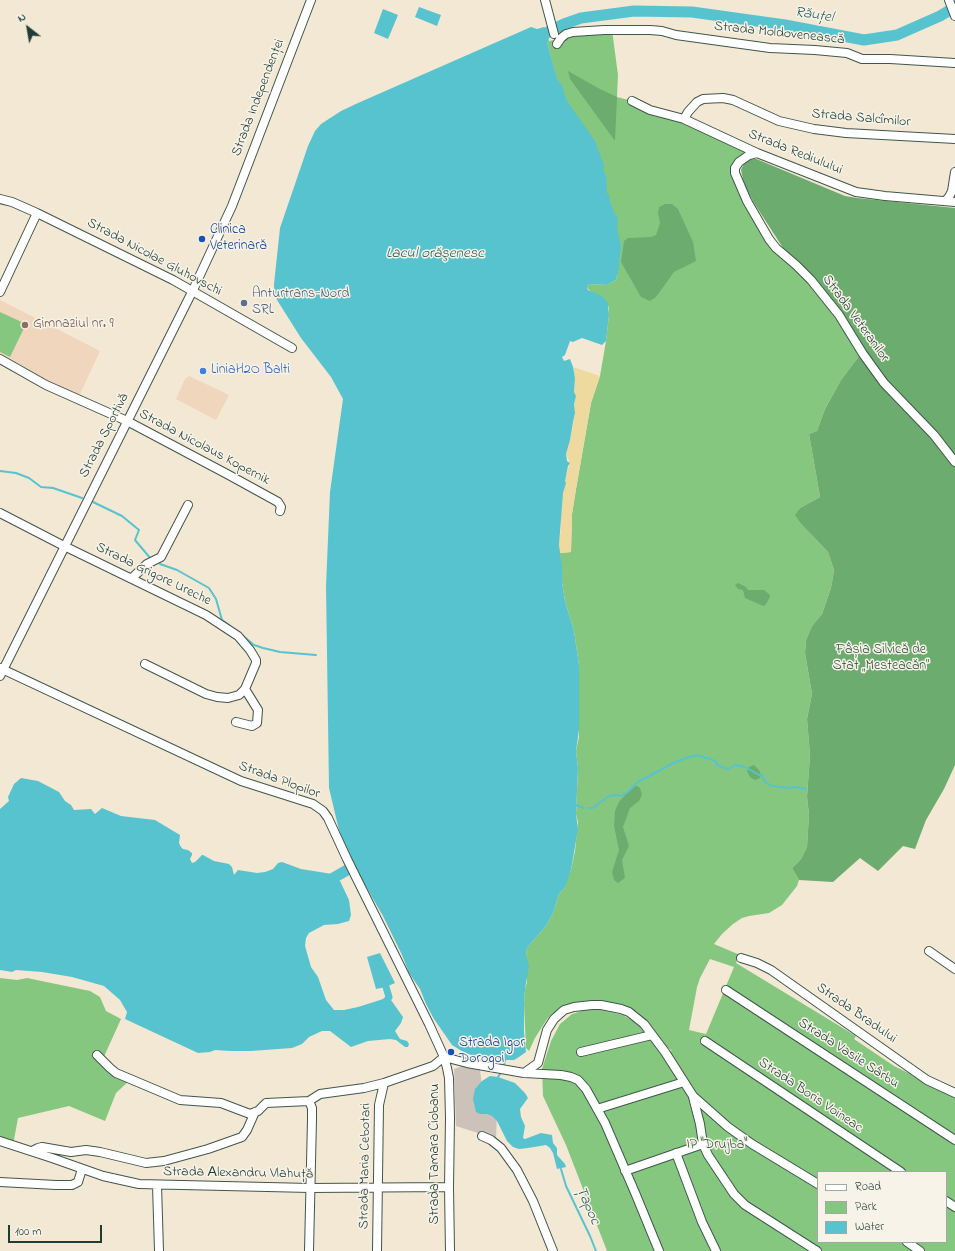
<!DOCTYPE html>
<html>
<head>
<meta charset="utf-8">
<style>
  body { margin:0 }
  #map { position:relative; width:955px; height:1251px; overflow:hidden; background:#f3e8d3; font-family:"Indie Flower",sans-serif }
  canvas { display:block }
  .legend { position:absolute; left:817px; top:1171px; width:130px; height:72px; box-sizing:border-box; background:#f7f3e8; border:1px solid #a1aaa0; margin:0; padding:5px 7px; list-style:none; font-size:12px; color:#1f3d34 }
  .legend li { display:flex; align-items:center; gap:8px; height:20px }
  .legend b { width:20px; border:1px solid #a1aaa0 }
  .north { position:absolute; left:8px; top:8px; width:40px; height:40px; -webkit-text-stroke:3px #f7f3e8; paint-order:stroke; rotate:329deg; font-size:11px; font-weight:700; line-height:16px; text-align:center; color:#1f3d34 }
  .north::after { content:''; display:block; margin:auto; width:14px; height:18px; background:#1f3d34; clip-path:polygon(50% 0,100% 100%,50% 72%,0 100%) }
  .scale { position:absolute; left:8px; top:1225px; width:94px; height:18px; box-sizing:border-box; border:2px solid #1f3d34; border-top:0; padding-left:5px; font-size:12px; line-height:14px; white-space:nowrap; color:#1f3d34; -webkit-text-stroke:3px #f7f3e8; paint-order:stroke }
</style>
</head>
<body>
<div id="map">
<canvas width="955" height="1251"></canvas>
<ul class="legend">
<li><b style="height:5px;background:#fff"></b>Road</li>
<li><b style="height:11px;background:#86c780"></b>Park</li>
<li><b style="height:11px;background:#57c3cf"></b>Water</li>
</ul>
<div class="north">N</div>
<div class="scale">100 m</div>
</div>
<script>
const c = document.querySelector('canvas').getContext('2d');
c.lineJoin = 'round';
function fillPath(path, color) { c.fillStyle = color; c.fill(path, 'evenodd'); }
const toPath = rows => new Path2D(rows.map(r => 'M' + r).join(''));
function stroke(path, color, width, dash) { c.strokeStyle = color; c.lineWidth = width; c.lineCap = dash ? 'butt' : 'round'; c.setLineDash(dash || []); c.stroke(path); }
function write(font, color, halo, rows, align = 'center') {
  c.font = font + ' "Indie Flower",sans-serif'; c.lineWidth = 3; c.setLineDash([]); c.textBaseline = 'middle'; c.strokeStyle = halo; c.fillStyle = color; for (const [text, x, y, turn = 0] of rows) {
    c.save(); c.translate(x, y); c.rotate((+turn || 0) * Math.PI / 180); c.textAlign = isNaN(turn) ? turn : align; if (halo) c.strokeText(text, 0, 0); c.fillText(text, 0, 0); c.restore();
  }
}
fillPath(toPath([
  [0,300,100,351,79,396,0,356],
  [189,376,229,395,216,420,176,399,185,379]
]), '#efd6bc');
fillPath(toPath([
  [463,1066,480,1070,482,1086,497,1108,496,1141,481,1134,456,1126,454,1069]
]), '#cdc2b9');
fillPath(toPath([
  [612,30,618,75,617,97,632,101,757,153,735,168,742,189,776,248,811,280,862,352,841,380,825,409,817,431,809,434,820,497,800,508,796,515,801,524,828,552,834,570,831,588,822,614,812,626,806,640,805,653,812,694,807,719,810,755,807,797,809,815,807,847,801,859,792,868,799,880,797,886,782,905,769,913,749,916,742,918,733,924,722,934,714,944,740,955,736,963,856,1036,854,1039,894,1066,955,1096,955,1251,607,1251,566,1145,543,1096,542,1069,551,1041,560,1024,572,1014,585,1010,601,1010,623,1015,634,1022,667,1051,672,1051,666,1046,649,1023,637,1012,618,1004,597,1000,587,1002,558,1011,552,1014,547,1019,535,1038,529,1051,526,1048,524,1004,525,989,527,982,526,956,527,948,546,926,553,913,559,894,563,890,571,870,575,851,578,822,576,814,578,768,576,751,579,737,579,665,574,631,565,601,562,582,560,553,571,552,572,514,576,489,591,403,600,376,606,341,609,315,609,307,587,288,589,284,607,285,616,280,617,275,562,100,547,42,549,41],
  [710,959,734,967,706,1034,689,1030,697,987,700,978],
  [818,1172,946,1172,946,1242,818,1242],
  [0,312,26,324,10,357,0,352],
  [0,978,17,980,27,978,90,991,100,997,106,1011,121,1019,102,1061,131,1079,116,1093,105,1121,69,1106,18,1118,13,1145,0,1141]
]), '#86c780');
fillPath(toPath([
  [568,71,598,88,617,97,615,141,570,79],
  [754,158,845,196,857,198,955,208,955,765,944,789,926,820,915,849,903,846,878,871,860,858,833,882,799,880,792,868,801,859,807,847,809,815,807,797,810,755,807,719,812,694,805,653,806,640,812,626,822,614,831,588,834,570,828,552,801,524,795,515,800,508,820,497,809,434,817,431,825,409,841,380,862,352,839,315,785,251,754,203,744,184,741,170,745,161],
  [665,204,672,204,678,209,693,242,696,261,674,272,656,297,650,301,641,297,621,262,624,241,628,238,651,237,656,235,660,223,658,213,659,207],
  [738,583,746,587,748,590,764,590,770,595,770,597,766,604,764,606,761,605,745,598,743,590,738,589,735,585],
  [754,765,759,770,761,775,760,778,755,780,750,777,747,771,749,767],
  [633,786,637,786,640,788,642,795,639,801,630,808,623,827,629,846,622,860,625,878,618,883,614,880,612,872,619,850,614,826,615,811,619,802]
]), '#6cac6e');
fillPath(toPath([
  [573,367,600,376,591,403,576,489,572,514,571,552,560,553,559,545,561,528,560,495,570,463,566,454,570,440,575,413,574,404,576,396,574,392,575,378]
]), '#eeda9e');
fillPath(toPath([
  [419,7,441,15,437,26,415,17],
  [383,9,398,15,388,39,374,33],
  [531,27,537,29,544,27,549,41,547,42,557,79,562,85,565,96,569,104,595,141,604,165,603,169,606,176,607,193,610,197,609,199,615,215,617,216,618,220,617,228,621,247,618,273,617,275,616,280,607,285,589,284,587,288,588,290,602,296,608,303,609,315,606,341,602,345,582,338,573,342,570,341,565,355,562,357,564,361,570,359,573,367,575,378,574,392,576,396,574,404,575,413,573,422,570,440,566,454,567,461,570,463,568,466,565,481,566,483,563,493,559,545,562,566,562,582,565,601,574,631,579,665,579,730,576,751,578,768,576,814,578,829,571,870,567,882,563,890,559,894,553,913,546,926,527,948,526,956,529,966,525,989,524,1004,524,1032,526,1052,519,1057,514,1060,505,1060,475,1056,465,1053,452,1045,434,1019,426,1004,420,989,409,973,402,955,383,916,351,861,339,830,329,788,326,586,330,492,343,399,331,377,301,338,277,300,274,290,274,284,280,228,308,146,315,131,321,124,341,111,358,103],
  [21,778,38,781,59,792,65,801,71,805,74,810,91,809,95,814,102,808,121,816,155,820,180,835,179,843,181,847,183,849,188,850,192,853,192,855,190,859,192,863,195,862,202,855,203,855,214,861,229,864,232,867,234,875,238,870,257,873,265,872,273,869,278,863,282,862,301,869,332,874,333,877,336,876,337,881,340,881,349,900,351,915,349,921,338,924,324,925,309,933,306,938,305,946,311,967,318,977,326,1000,334,1010,344,1010,358,1007,377,1001,383,999,389,993,390,994,391,1000,403,1017,401,1023,395,1031,400,1039,407,1041,409,1044,408,1047,405,1047,396,1040,390,1039,368,1041,351,1047,330,1031,322,1031,309,1037,302,1044,292,1048,251,1051,230,1051,215,1050,210,1052,198,1053,125,1019,127,1012,120,1000,104,986,72,977,42,972,16,970,12,972,0,970,0,809,9,801,8,797,14,784],
  [380,953,395,983,386,987,376,989,367,957],
  [490,1076,498,1077,515,1083,525,1093,528,1098,520,1109,521,1117,525,1126,523,1138,525,1139,541,1133,552,1135,553,1143,557,1148,557,1155,565,1164,566,1167,557,1169,553,1153,550,1148,546,1145,528,1148,519,1149,513,1147,507,1141,497,1121,492,1116,487,1114,480,1114,476,1112,473,1099,475,1089,482,1081]
]), '#57c3cf');
stroke(toPath([
  [0,471,16,473,29,478,41,487,53,488,82,498],
  [93,502,122,516,139,530,135,540,151,559],
  [160,564,177,570,209,588,216,599,222,620,229,625],
  [242,635,254,645,263,648,280,652,316,655],
  [576,805,584,808],
  [589,808,593,808,598,804,609,796,617,795,621,796,628,792,638,782,675,762,696,755,710,759,715,761,717,765,725,768,728,769,735,765,745,767,759,775,762,775,765,782,772,786,790,788,795,787,806,789],
  [504,1064,505,1060],
  [498,1077,500,1074],
  [561,1169,566,1186,590,1236,596,1251]
]), '#57c3cf', 2);
stroke(toPath([
  [386,987,389,997]
]), '#57c3cf', 7);
stroke(toPath([
  [538,45,546,33,564,24,581,18,634,11,692,12,785,25,864,40,897,35,940,16,955,7],
  [323,884,354,866,358,861]
]), '#57c3cf', 11);
const minor = toPath([
  [545,0,554,34],
  [949,0,955,16],
  [557,44,561,38,566,34,573,32,604,30,650,30,662,31,676,35,770,48,815,50,847,53,862,59,890,59,955,63],
  [632,101,650,110,684,119,757,153,856,192,885,196,955,202],
  [684,119,688,112,697,102,703,99,723,98,733,100,779,121,814,129,846,133,955,139],
  [757,153,749,155,739,162,735,168,735,173,747,201,769,239,776,248,796,265,811,280,839,315,863,354,884,383,934,435,955,462],
  [0,199,12,202,37,213,173,280,292,348],
  [945,201,949,197,952,191,955,172],
  [0,292,37,213],
  [0,359,46,385,127,421,227,474,278,502,281,507,280,511],
  [0,513,64,546,206,615,238,636,250,650,256,660,256,663,245,689,239,695,228,698,217,697,206,694,145,664],
  [132,578,147,564,161,557,188,505],
  [0,668,241,781,313,804,323,811,328,818,347,859,429,1024,444,1057,447,1068,449,1078,450,1118,449,1187,450,1251],
  [0,676,193,290,232,206,311,0],
  [236,722,252,726,257,723,258,710,245,689],
  [929,951,955,969],
  [741,958,757,963,771,970,927,1080,955,1093],
  [726,990,955,1140],
  [705,1041,901,1172],
  [581,1052,652,1035],
  [97,1055,110,1068,116,1073,180,1100,221,1103,250,1114,258,1111,266,1103,309,1101,320,1094,364,1088,384,1083,433,1066,444,1057],
  [444,1057,467,1063,524,1073,561,1075,571,1077,578,1080,586,1089,605,1123,636,1195,659,1251],
  [524,1073,538,1063,547,1030,554,1019,564,1010,574,1007,592,1005,601,1005,621,1009,629,1012,644,1024,665,1052,693,1096,728,1127,752,1144,818,1184],
  [693,1097,700,1124,703,1144,708,1155,734,1194,745,1205,817,1251],
  [309,1101,312,1108,312,1119,309,1251],
  [597,1109,684,1082],
  [482,1136,491,1140,501,1148,517,1170,533,1201,553,1251],
  [0,1141,52,1158,103,1176,139,1184,310,1188,449,1187],
  [32,1151,38,1148,42,1147,71,1152,86,1150,100,1152,146,1163,164,1161,208,1149,242,1137,247,1130,255,1112],
  [676,1153,702,1222,716,1251],
  [625,1171,703,1144],
  [0,1182,56,1185,72,1185,78,1182,82,1169],
  [157,1185,159,1251],
  [946,1201,955,1207],
  [907,1242,920,1251],
  [377,1251,379,1105,384,1083]
]);
stroke(minor, '#3f574c', 10);
stroke(minor, '#fff', 8);
for (const [x, y, r, color] of [
  [202,239,4,"#1a4fb4"],
  [244,303,4,"#5c6f8a"],
  [25,325,4,"#8d6e63"],
  [203,371,4,"#3f7fe0"],
  [451,1052,4,"#1a4fb4"]
]) { const dot = new Path2D(); dot.arc(x, y, r, 0, 2 * Math.PI); c.fillStyle = color; c.fill(dot); stroke(dot, '#f7f3e8', 1.5); }
write('14px', '#1f3d34', '#f7f3e8', [
  ["Strada Moldovenească",779,34,6],
  ["Strada Independenței",259,98,-69],
  ["Strada Salcîmilor",861,119,5],
  ["Strada Rediulului",795,153,22],
  ["Strada Nicolae Gluhovschi",154,258,28],
  ["Strada Veteranilor",855,319,54],
  ["Strada Sportivă",105,436,-63],
  ["Strada Nicolaus Kopernik",204,448,28],
  ["Strada Grigore Ureche",153,575,26],
  ["Strada Plopilor",279,781,20],
  ["Strada Bradului",856,1014,35],
  ["Strada Vasile Sârbu",848,1054,33],
  ["Strada Boris Voineac",810,1096,34],
  ["Strada Tamara Ciobanu",436,1154,-90],
  ["Strada Maria Cebotari",366,1166,-89],
  ["Strada Аlexandru Vlahuță",238,1174,1]
]);
write('14px', '#164399', '#f7f3e8', [
  ["Clinica",210,231],
  ["Veterinară",210,247],
  ["Strada Igor",459,1044],
  ["Dorogoi",459,1060]
], 'left');
write('14px', '#4e5e75', '#f7f3e8', [
  ["Anturtrans-Nord",252,295],
  ["SRL",252,311]
], 'left');
write('14px', '#785e54', '#f7f3e8', [
  ["Gimnaziul nr. 9",33,325]
], 'left');
write('14px', '#366cbe', '#f7f3e8', [
  ["LiniaH2O Balti",211,371]
], 'left');
write('14px', '#345943', '#f7f3e8', [
  ["Fâșia Silvică de",881,651],
  ["Stat „Mesteacăn“",881,667],
  ["IP \"Drujba\"",717,1146]
]);
write('italic 15px', '#2d5e5b', '#f7f3e8', [
  ["Răuțel",814,16,9],
  ["Lacul orăşenesc",435,255],
  ["Țapoc",587,1206,66]
]);
</script>
</body>
</html>
